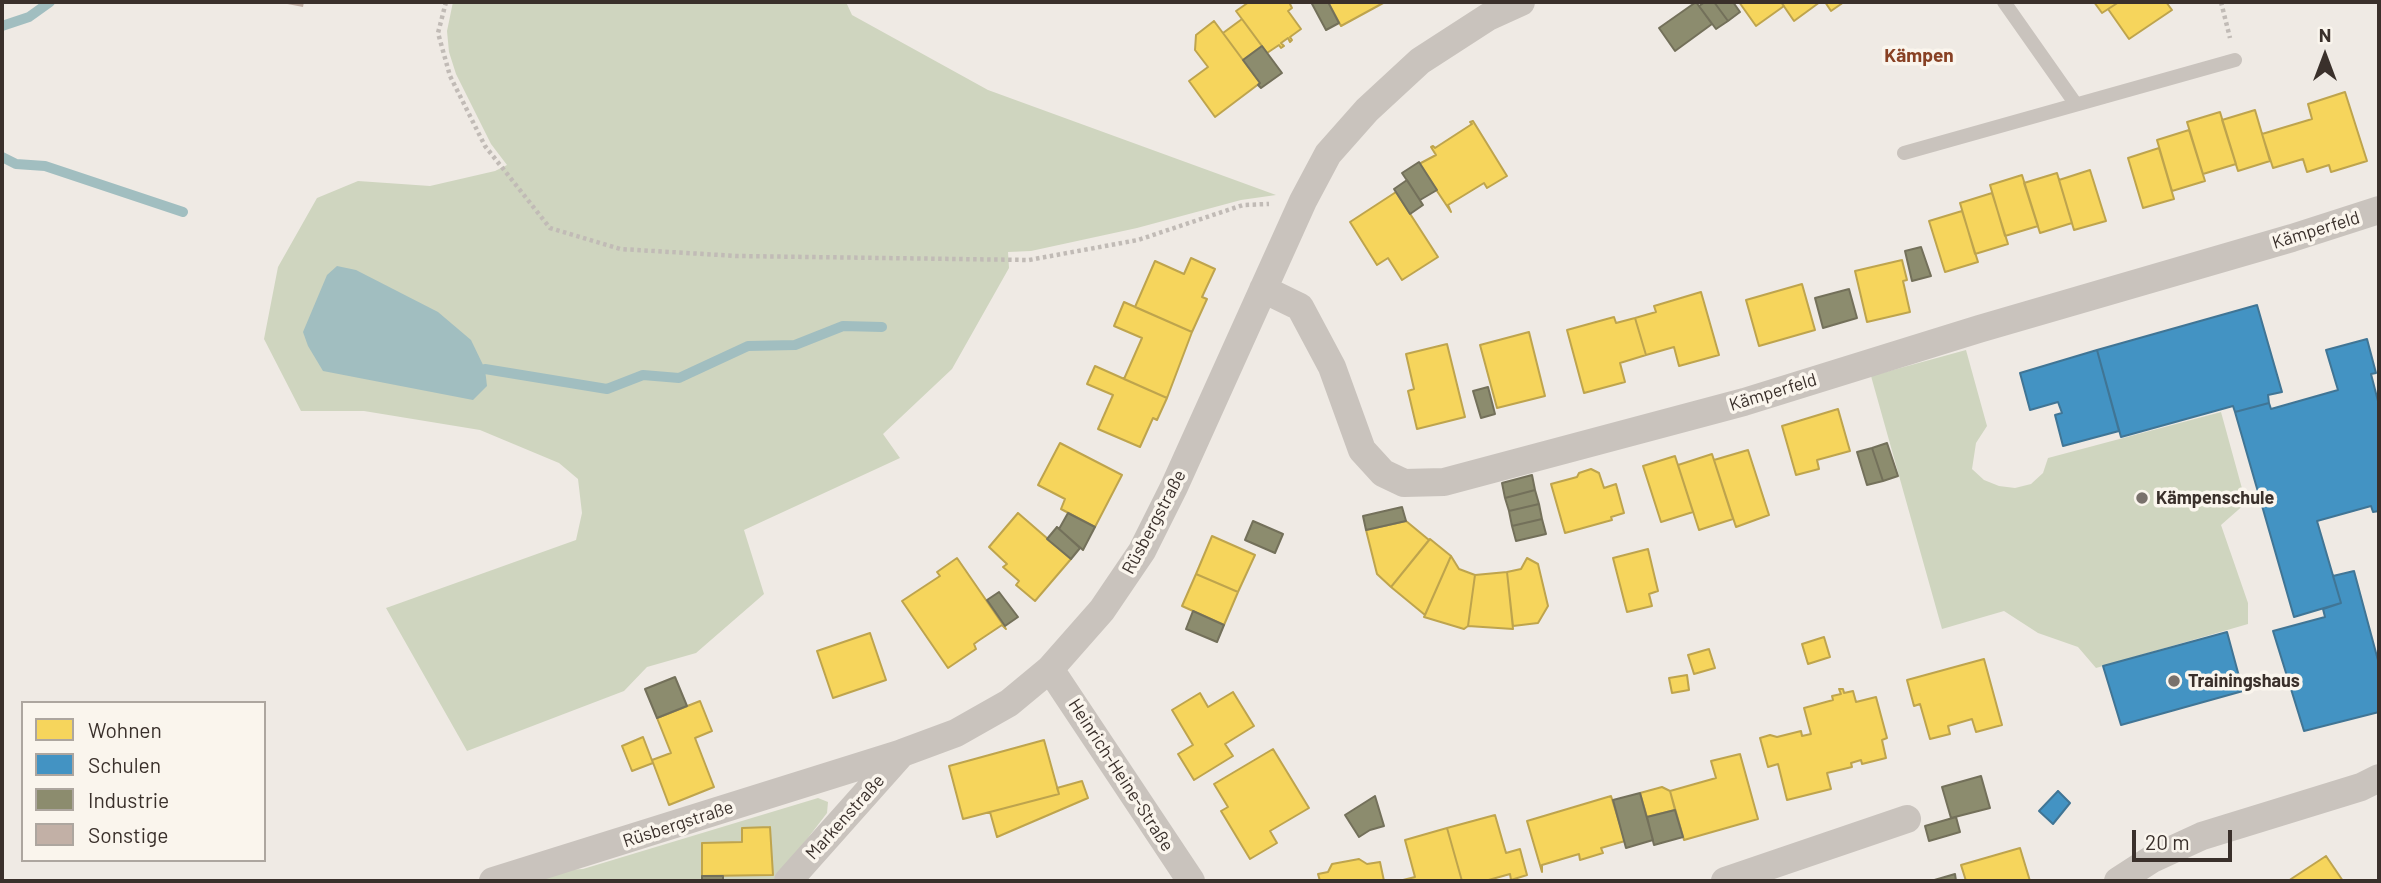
<!DOCTYPE html>
<html>
<head>
<meta charset="utf-8">
<style>
  body { margin:0 }
  #map { position:relative; width:2381px; height:883px; overflow:hidden; background:#efeae4; font-family:Barlow,sans-serif }
  canvas { display:block }
  .frame { position:absolute; inset:0; border:4px solid #3a302b; pointer-events:none }
  .legend { position:absolute; left:21px; top:701px; width:245px; height:161px; box-sizing:border-box; background:#faf5ed; border:2px solid #ada69f; margin:0; padding:9px 12px; list-style:none; font-size:21px; color:#3a302b }
  .legend li { display:flex; align-items:center; gap:14px; height:35px }
  .legend b { width:35px; border:2px solid #ada69f }
  .north { position:absolute; left:2290px; top:21px; width:70px; height:70px; -webkit-text-stroke:5px #faf5ed; paint-order:stroke; rotate:0deg; font-size:19px; font-weight:700; line-height:28px; text-align:center; color:#3a302b }
  .north::after { content:''; display:block; margin:auto; width:24px; height:32px; background:#3a302b; clip-path:polygon(50% 0,100% 100%,50% 72%,0 100%) }
  .scale { position:absolute; left:2132px; top:830px; width:100px; height:32px; box-sizing:border-box; border:4px solid #3a302b; border-top:0; padding-left:9px; font-size:21px; line-height:24px; white-space:nowrap; color:#3a302b; -webkit-text-stroke:5px #faf5ed; paint-order:stroke }
</style>
</head>
<body>
<div id="map">
<canvas width="2381" height="883"></canvas>
<div class="frame"></div>
<ul class="legend">
<li><b style="height:19px;background:#f6d55c"></b>Wohnen</li>
<li><b style="height:19px;background:#4393c3"></b>Schulen</li>
<li><b style="height:19px;background:#8c8c6e"></b>Industrie</li>
<li><b style="height:19px;background:#c2b0a6"></b>Sonstige</li>
</ul>
<div class="north">N</div>
<div class="scale">20 m</div>
</div>
<script>
const c = document.querySelector('canvas').getContext('2d');
c.lineJoin = 'round';
function fillPath(path, color) { c.fillStyle = color; c.fill(path, 'evenodd'); }
const toPath = rows => new Path2D(rows.map(r => 'M' + r).join(''));
function stroke(path, color, width, dash) { c.strokeStyle = color; c.lineWidth = width; c.lineCap = dash ? 'butt' : 'round'; c.setLineDash(dash || []); c.stroke(path); }
function write(font, color, halo, rows, align = 'center') {
  c.font = font + ' Barlow,sans-serif'; c.lineWidth = 7; c.setLineDash([]); c.textBaseline = 'middle'; c.strokeStyle = halo; c.fillStyle = color; for (const [text, x, y, turn = 0] of rows) {
    c.save(); c.translate(x, y); c.rotate((+turn || 0) * Math.PI / 180); c.textAlign = isNaN(turn) ? turn : align; if (halo) c.strokeText(text, 0, 0); c.fillText(text, 0, 0); c.restore();
  }
}
fillPath(toPath([
  [453,2,846,2,852,15,988,90,1276,195,1241,200,1137,228,1031,251,1008,252,1009,268,952,369,883,434,900,458,744,530,764,594,696,653,647,667,624,691,467,751,386,608,576,540,582,513,578,479,559,463,480,430,364,411,301,411,264,339,278,267,317,198,358,181,430,186,495,171,507,165,491,144,456,74,449,52,447,31],
  [1966,350,1987,426,1976,443,1972,469,1984,480,1999,486,2015,488,2031,484,2043,473,2048,458,2221,412,2246,503,2221,525,2248,603,2248,624,2096,668,2078,647,2038,633,2004,611,1942,629,1871,376],
  [818,798,828,802,827,813,775,881,522,881,553,871,583,869]
]), '#cfd5bf');
fillPath(toPath([
  [337,266,356,270,438,312,471,340,485,369,487,386,473,400,323,371,308,346,303,332,327,275]
]), '#a1bec0');
const homes = toPath([
  [1249,2,1289,2,1292,8,1288,11,1301,29,1290,37,1292,40,1290,42,1288,38,1281,43,1284,46,1281,48,1279,45,1267,53,1236,11,1249,2],
  [1328,2,1385,2,1341,26,1328,2],
  [1739,2,1781,2,1784,6,1756,26,1739,2],
  [1781,2,1820,2,1794,21,1781,2],
  [1825,2,1844,2,1831,11,1825,2],
  [2094,2,2119,2,2102,13,2094,2],
  [2119,2,2166,2,2172,10,2129,39,2108,9,2119,2],
  [1242,19,1262,46,1243,60,1223,33,1242,19],
  [1214,21,1260,83,1215,117,1189,81,1208,67,1195,50,1196,35,1214,21],
  [2345,92,2367,161,2331,172,2329,165,2307,172,2303,159,2273,168,2262,134,2312,119,2308,104,2345,92],
  [2255,110,2270,161,2238,171,2222,120,2255,110],
  [2220,112,2236,164,2203,174,2187,122,2220,112],
  [1473,121,1507,176,1487,188,1484,183,1448,205,1451,212,1419,164,1436,155,1431,147,1433,146,1435,148,1472,124,1470,122,1473,121],
  [2189,130,2205,181,2172,191,2157,140,2189,130],
  [2159,148,2174,199,2143,208,2128,158,2159,148],
  [2090,170,2106,221,2074,230,2059,180,2090,170],
  [2057,173,2072,223,2040,233,2024,183,2057,173],
  [2022,175,2038,226,2005,236,1990,185,2022,175],
  [1396,192,1438,257,1402,280,1388,258,1377,265,1350,222,1396,192],
  [1992,193,2008,244,1975,254,1960,203,1992,193],
  [1962,211,1978,262,1945,272,1929,221,1962,211],
  [1191,258,1215,269,1202,297,1207,299,1192,332,1135,307,1155,261,1184,274,1191,258],
  [1902,260,1907,280,1903,281,1910,312,1867,322,1855,271,1902,260],
  [1802,284,1815,330,1759,346,1746,300,1802,284],
  [1701,292,1719,355,1679,366,1674,347,1646,355,1635,318,1656,312,1654,306,1701,292],
  [1124,302,1192,332,1167,398,1124,379,1142,338,1114,326,1124,302],
  [1614,317,1616,323,1635,318,1646,355,1620,363,1625,382,1584,393,1567,330,1614,317],
  [1529,332,1545,396,1497,408,1480,345,1529,332],
  [1447,344,1465,417,1417,429,1408,391,1414,389,1406,354,1447,344],
  [1095,366,1167,398,1157,420,1153,418,1140,447,1098,429,1113,395,1087,384,1095,366],
  [1838,409,1850,451,1817,460,1819,469,1796,475,1782,426,1838,409],
  [1060,443,1122,475,1095,527,1061,509,1065,499,1038,485,1060,443],
  [1748,450,1769,515,1736,527,1714,460,1748,450],
  [1712,454,1733,519,1699,530,1678,465,1712,454],
  [1675,456,1693,512,1661,522,1643,466,1675,456],
  [1591,469,1599,473,1604,488,1616,484,1624,513,1611,517,1612,520,1565,533,1551,484,1577,477,1579,473,1591,469],
  [1018,513,1071,559,1035,601,1016,585,1019,581,1003,567,1007,564,989,547,1018,513],
  [1406,521,1429,540,1391,587,1377,574,1366,530,1406,521],
  [1212,536,1255,555,1238,592,1196,574,1212,536],
  [1430,539,1451,556,1425,615,1391,587,1430,539],
  [1648,549,1658,591,1649,594,1652,606,1627,612,1613,558,1648,549],
  [1451,556,1459,569,1475,575,1468,626,1464,629,1424,617,1451,556],
  [957,558,1006,629,1002,625,978,641,974,644,976,649,948,668,902,601,940,576,937,572,957,558],
  [1527,558,1538,564,1548,606,1538,623,1513,626,1507,572,1521,569,1527,558],
  [1507,572,1513,629,1468,626,1475,575,1507,572],
  [1196,574,1238,592,1224,625,1182,606,1196,574],
  [870,633,886,680,833,698,817,651,870,633],
  [1824,637,1830,657,1808,664,1802,644,1824,637],
  [1709,649,1715,668,1694,674,1688,655,1709,649],
  [1984,659,2002,725,1976,732,1972,719,1948,726,1950,734,1930,739,1920,704,1914,706,1907,680,1984,659],
  [1687,675,1689,690,1672,693,1669,678,1687,675],
  [1839,689,1843,689,1844,693,1853,691,1856,702,1876,697,1887,738,1882,740,1886,758,1862,764,1861,760,1851,763,1852,767,1827,773,1831,789,1787,800,1778,764,1768,767,1760,738,1770,735,1777,737,1801,731,1802,736,1811,734,1804,708,1833,700,1832,696,1841,694,1839,689],
  [1233,692,1254,726,1225,744,1233,756,1194,780,1178,754,1193,745,1172,710,1200,693,1208,707,1233,692],
  [700,701,712,731,695,738,714,787,669,805,652,760,671,753,657,718,700,701],
  [643,737,653,763,632,771,622,746,643,737],
  [1044,740,1059,794,963,819,949,766,1044,740],
  [1273,749,1309,808,1270,831,1277,843,1250,859,1221,811,1228,807,1214,784,1273,749],
  [1740,754,1758,819,1684,840,1670,791,1716,778,1711,761,1740,754],
  [1082,781,1088,798,997,837,990,812,1059,794,1057,788,1082,781],
  [1662,787,1670,791,1675,810,1647,817,1640,793,1662,787],
  [1611,796,1625,841,1601,848,1603,853,1580,860,1579,854,1542,865,1542,872,1527,821,1611,796],
  [1495,815,1506,853,1520,849,1527,875,1511,880,1510,874,1485,881,1462,881,1447,828,1495,815],
  [770,827,773,875,702,876,702,843,742,842,742,828,770,827],
  [1447,828,1462,881,1399,881,1415,877,1405,840,1447,828],
  [2020,848,2030,881,1966,881,1961,865,2020,848],
  [2326,856,2343,881,2288,881,2326,856],
  [1359,859,1367,864,1380,862,1384,881,1320,881,1318,874,1328,872,1332,864,1359,859]
]);
fillPath(homes, '#f6d55c');
stroke(homes, '#bea44d', 2);
const schools = toPath([
  [2257,305,2282,392,2268,395,2269,403,2235,412,2233,406,2121,437,2097,350,2257,305],
  [2367,339,2376,373,2371,374,2379,405,2379,511,2373,512,2371,506,2317,521,2341,603,2294,617,2235,412,2269,403,2271,409,2338,390,2326,350,2367,339],
  [2097,350,2119,431,2063,446,2055,415,2062,413,2058,402,2030,410,2020,373,2097,350],
  [2354,571,2379,664,2379,712,2304,731,2273,631,2325,617,2323,609,2341,603,2333,576,2354,571],
  [2227,632,2243,691,2121,725,2103,666,2227,632],
  [2058,791,2070,803,2053,824,2039,811,2058,791]
]);
fillPath(schools, '#4393c3');
stroke(schools, '#407595', 2);
const industry = toPath([
  [1311,2,1328,2,1339,23,1326,30,1311,2],
  [1696,2,1712,24,1675,51,1659,28,1696,2],
  [1705,2,1714,2,1728,21,1716,29,1699,6,1705,2],
  [1714,2,1733,2,1740,12,1728,21,1714,2],
  [1262,46,1282,73,1261,88,1258,85,1260,83,1243,60,1262,46],
  [1419,162,1437,190,1420,200,1402,173,1419,162],
  [1407,180,1423,205,1410,214,1394,189,1407,180],
  [1921,247,1931,276,1912,281,1905,251,1921,247],
  [1849,289,1857,318,1823,328,1815,298,1849,289],
  [1488,387,1495,414,1481,418,1473,391,1488,387],
  [1887,443,1898,476,1883,481,1872,448,1887,443],
  [1872,448,1883,481,1867,485,1857,452,1872,448],
  [1532,475,1535,490,1505,498,1502,483,1532,475],
  [1535,490,1539,504,1509,511,1505,498,1535,490],
  [1539,504,1542,519,1512,526,1509,511,1539,504],
  [1402,507,1406,521,1366,530,1363,516,1402,507],
  [1068,513,1095,527,1083,550,1059,529,1068,513],
  [1542,519,1546,534,1516,541,1512,526,1542,519],
  [1253,521,1283,534,1275,553,1245,540,1253,521],
  [1057,527,1080,548,1071,559,1047,539,1057,527],
  [999,592,1018,617,1005,626,987,600,999,592],
  [1193,611,1224,625,1217,642,1186,629,1193,611],
  [675,677,687,706,657,718,645,689,675,677],
  [1981,776,1990,808,1951,818,1942,787,1981,776],
  [1640,793,1653,840,1626,848,1613,800,1640,793],
  [1375,796,1384,826,1370,830,1359,837,1345,815,1375,796],
  [1675,810,1683,837,1654,845,1647,817,1675,810],
  [1956,817,1960,832,1929,841,1925,826,1956,817],
  [1955,874,1956,881,1931,881,1955,874],
  [702,876,723,876,723,881,702,881,702,876]
]);
fillPath(industry, '#8c8c6e');
stroke(industry, '#73705a', 2);
stroke(toPath([
  [2,26,29,17,50,2],
  [2,157,16,164,45,166,183,212],
  [485,369,607,389,643,375,679,378,748,346,795,345,843,326,882,327]
]), '#a1bec0', 10);
fillPath(toPath([
  [277,2,304,2,303,7]
]), '#c2b0a6');
stroke(toPath([
  [446,2,438,33,450,76,485,146,550,228,620,249,737,256,1029,260,1138,240,1243,205,1269,204],
  [2221,2,2230,38]
]), '#c1bbb6', 4.5, [3.5, 3.5]);
stroke(toPath([
  [2004,2,2075,103],
  [1904,153,2235,60]
]), '#c9c3bd', 14);
stroke(toPath([
  [1263,289,1300,307,1332,367,1362,450,1383,473,1404,483,1444,482,1744,402,1979,329,2292,238,2379,210],
  [1050,669,1191,881],
  [493,881,902,753,956,733,1009,703,1050,669,1102,610,1142,551,1174,487,1303,201,1328,154,1367,110,1420,61,1488,17,1521,2],
  [788,881,902,753],
  [1725,881,1907,819],
  [2118,881,2152,859,2202,836,2361,787,2379,778]
]), '#c9c3bd', 28);
for (const [x, y, r, color] of [
  [2142,498,7,"#79716c"],
  [2174,681,7,"#79716c"]
]) { const dot = new Path2D(); dot.arc(x, y, r, 0, 2 * Math.PI); c.fillStyle = color; c.fill(dot); stroke(dot, '#faf5ed', 2.5); }
write('18px', '#3a302b', '#faf5ed', [
  ["Kämperfeld",2316,230,-17],
  ["Kämperfeld",1773,392,-17],
  ["Rüsbergstraße",1154,522,-62],
  ["Heinrich-Heine-Straße",1121,775,57],
  ["Markenstraße",845,817,-48],
  ["Rüsbergstraße",678,824,-18]
]);
write('bold 18px', '#3a302b', '#faf5ed', [
  ["Kämpenschule",2156,498],
  ["Trainingshaus",2188,681]
], 'left');
write('bold 19px', '#884124', '#faf5ed', [
  ["Kämpen",1919,56]
]);
</script>
</body>
</html>
